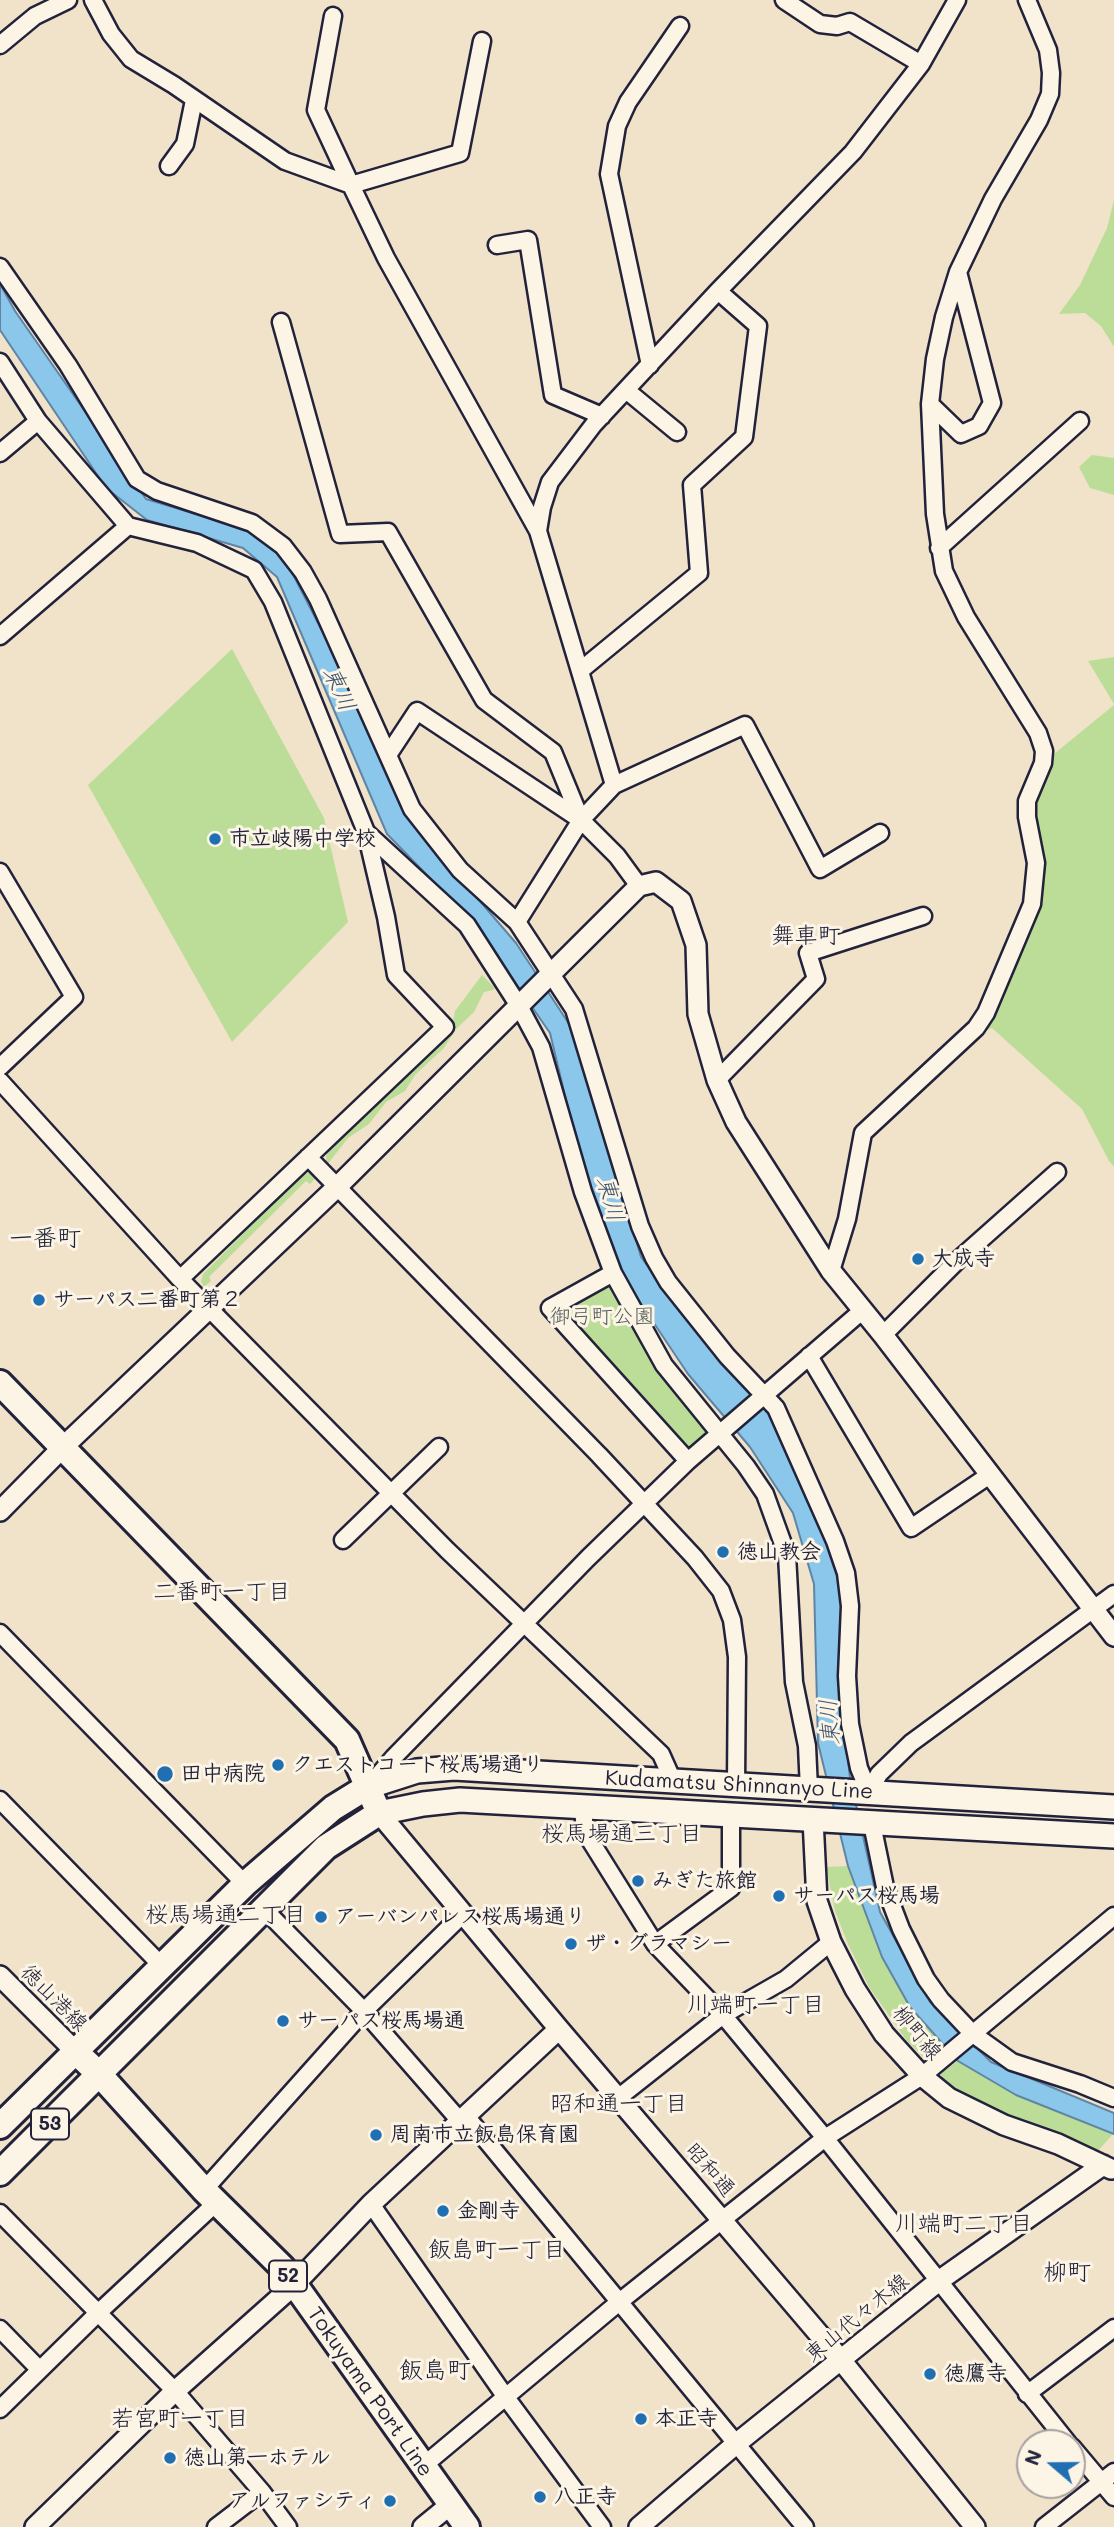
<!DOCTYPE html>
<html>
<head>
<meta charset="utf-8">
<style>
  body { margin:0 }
  #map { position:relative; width:1114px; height:2527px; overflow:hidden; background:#f1e2ca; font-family:Mali,sans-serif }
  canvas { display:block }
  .north { position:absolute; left:1016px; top:2429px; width:70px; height:70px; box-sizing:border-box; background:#fcf5e5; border:2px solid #a5a1a1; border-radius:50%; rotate:290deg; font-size:19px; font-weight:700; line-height:28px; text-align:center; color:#22223b }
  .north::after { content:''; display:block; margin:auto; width:24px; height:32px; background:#1f6fb2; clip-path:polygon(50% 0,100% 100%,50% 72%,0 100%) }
</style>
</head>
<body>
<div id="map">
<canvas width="1114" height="2527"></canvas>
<div class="north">N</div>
</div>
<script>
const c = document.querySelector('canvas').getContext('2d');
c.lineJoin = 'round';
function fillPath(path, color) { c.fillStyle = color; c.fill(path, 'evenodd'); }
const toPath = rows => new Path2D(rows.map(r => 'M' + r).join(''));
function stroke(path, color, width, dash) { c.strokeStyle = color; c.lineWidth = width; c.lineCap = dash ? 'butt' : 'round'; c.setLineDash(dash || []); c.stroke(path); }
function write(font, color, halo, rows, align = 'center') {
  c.font = font + ' Mali,"Klee One",sans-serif'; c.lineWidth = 6; c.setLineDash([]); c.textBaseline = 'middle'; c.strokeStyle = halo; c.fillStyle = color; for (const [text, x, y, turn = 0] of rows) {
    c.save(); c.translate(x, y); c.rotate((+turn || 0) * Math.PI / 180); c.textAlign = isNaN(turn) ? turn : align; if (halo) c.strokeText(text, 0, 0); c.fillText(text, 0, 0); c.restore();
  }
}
fillPath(toPath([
  [1114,200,1114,347,1101,326,1085,313,1059,314,1080,285,1107,228],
  [1092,455,1114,458,1114,495,1090,488,1079,467],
  [232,649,324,818,348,922,232,1042,88,785],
  [1114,657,1114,704,1088,661],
  [1114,705,1114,1167,1109,1161,1082,1109,992,1028,973,1036,1038,899,1031,799,1049,758],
  [482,975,495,988,493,990,484,992,474,1012,456,1029,444,1048,415,1075,405,1091,386,1102,369,1124,348,1138,327,1165,326,1156,329,1151,442,1043,452,1027,455,1011],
  [311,1171,318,1176,310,1184,306,1181,209,1277,211,1281,204,1287,201,1281,203,1274,300,1177],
  [612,1280,711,1431,686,1452,558,1307],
  [848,1866,882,1957,910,2007,947,2049,931,2060,926,2060,907,2041,869,1987,848,1944,835,1911,826,1867],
  [958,2061,1016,2095,1113,2134,1097,2152,1002,2116,961,2096,942,2081,941,2073]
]), '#bcdd97');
const water = toPath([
  [0,284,15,311,146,499,245,529,285,559,353,691,409,819,516,943,575,1033,641,1257,721,1363,772,1416,820,1506,843,1582,840,1692,850,1778,880,1912,930,2002,991,2062,1114,2113,1114,2134,1016,2095,958,2061,910,2007,882,1957,848,1866,818,1743,814,1584,793,1513,750,1447,688,1374,613,1262,579,1154,550,1033,473,922,387,834,277,577,243,548,147,520,106,488,0,330,0,284]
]);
fillPath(water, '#8ac7ea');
stroke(water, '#6085a4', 2);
const minor = toPath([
  [93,0,111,34,131,59,174,85,285,161,351,185,386,258,538,531,614,785],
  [784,0,820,24,837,26,850,22,921,64],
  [333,16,316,110,351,185,460,153,482,41],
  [0,45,35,16,68,0],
  [169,166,185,144,194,100],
  [497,245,528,240,553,395,602,416],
  [0,267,68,365,137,479,157,491,252,523,283,546,303,572,318,599,412,809,460,870,517,922],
  [281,322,340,534,388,532,484,700,553,752,581,820],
  [0,362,38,421,128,526,197,543,254,570,273,602,366,832,386,917,396,975,445,1027,180,1279],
  [650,365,609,174,617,126,628,102,680,26],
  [626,390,677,432],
  [930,404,961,434,979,426,992,403,958,272],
  [0,453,38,421],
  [538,531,542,507,550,482,594,424,718,291,853,152,921,64,957,0],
  [939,548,1080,421],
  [0,636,128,526],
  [581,670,699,573,692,485,744,437,758,326,718,291],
  [388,755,417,711,581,820,617,856,639,886],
  [367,833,467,925,519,1006,541,1047,583,1192,613,1273,664,1365,746,1466,765,1494,787,1555,794,1682,807,1746,809,1789],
  [0,872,74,997,0,1067],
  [717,1080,816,979,808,953,923,916],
  [0,1081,180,1279,447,1550,661,1754,673,1781],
  [308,1157,599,1455,695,1558,721,1591,732,1620,737,1657,736,1785],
  [831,1271,847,1219,863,1133,976,1028,986,1013,1032,904,1036,863,1027,817,1027,801,1043,763,1044,751,1038,733,966,617,944,571,935,514,930,404,935,359,944,317,958,272,993,199,1039,120,1050,94,1051,73,1048,50,1027,0],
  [613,1273,550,1308,688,1461],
  [883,1335,958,1260,1057,1172],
  [809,1356,911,1528,991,1474],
  [343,1540,439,1447],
  [0,1633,245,1884],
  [369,1786,394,1757,588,1558,688,1461,863,1310],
  [869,1792,859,1768,850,1724,847,1676,850,1606,846,1573,835,1541,776,1408,727,1356,668,1282,654,1258,640,1226,574,1009,517,922,581,820,614,785,745,725,820,869,880,833],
  [869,1792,879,1774,911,1743,1114,1594],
  [0,1800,161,1965],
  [583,1807,585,1832,655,1944,723,2015,825,2138,1068,2443],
  [872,1824,885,1887,901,1929,926,1979,941,2000,973,2034,1012,2062,1080,2084,1114,2098],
  [263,1908,364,2011,460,2121],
  [655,1944,731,1888,731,1817],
  [618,2098,723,2015,786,1979,831,1942],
  [466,2116,805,2527],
  [204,2190,364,2011,463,1914],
  [371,2204,505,2396,602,2527],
  [0,2213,175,2391,262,2492,288,2527],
  [0,2329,39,2369],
  [1027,2394,1114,2328],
  [0,2409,98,2313,217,2202],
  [1072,2447,1114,2497],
  [423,2466,618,2303,825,2138,922,2076,1114,1916],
  [216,2527,262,2492],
  [1044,2527,1114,2472]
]);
const tertiary = toPath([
  [0,1511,63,1447,337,1187,639,886,656,882,681,901,696,945,698,1014,717,1080,736,1122,831,1271,883,1335,1114,1636],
  [379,1813,559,2029,841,2360,975,2527],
  [813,1819,817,1901,831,1942,855,1989,884,2034,922,2076,949,2098,1004,2125,1058,2144,1111,2169],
  [0,1976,76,2052],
  [35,2527,175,2391,294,2285,371,2204,559,2029],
  [423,2527,450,2505],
  [639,2527,737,2443,940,2280,1103,2165]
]);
const secondary = toPath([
  [367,1787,417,1771,454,1768,1114,1807],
  [379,1813,423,1804,460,1800,1114,1836]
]);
const primary = toPath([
  [0,1383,347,1740,379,1813,326,1847,0,2173],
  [76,2052,100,2075,204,2190,283,2268,467,2527],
  [0,2126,245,1884,333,1808,367,1787]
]);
stroke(minor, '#22223b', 21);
stroke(tertiary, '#22223b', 24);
stroke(secondary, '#22223b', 28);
stroke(primary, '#22223b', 30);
stroke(minor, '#fcf5e5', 16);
stroke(tertiary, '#fcf5e5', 19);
stroke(secondary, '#fcf5e5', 23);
stroke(primary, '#fcf5e5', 24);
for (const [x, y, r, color] of [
  [215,839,7,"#1f6fb2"],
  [918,1259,7,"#1f6fb2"],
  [39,1300,7,"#1f6fb2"],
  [723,1552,7,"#1f6fb2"],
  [278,1765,7,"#1f6fb2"],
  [165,1774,9,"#1f6fb2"],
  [638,1881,7,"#1f6fb2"],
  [779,1896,7,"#1f6fb2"],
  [321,1917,7,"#1f6fb2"],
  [571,1944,7,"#1f6fb2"],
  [283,2021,7,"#1f6fb2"],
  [376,2135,7,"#1f6fb2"],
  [443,2211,7,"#1f6fb2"],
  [930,2374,7,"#1f6fb2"],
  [641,2419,7,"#1f6fb2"],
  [170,2458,7,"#1f6fb2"],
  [540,2497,7,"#1f6fb2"],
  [390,2501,7,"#1f6fb2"]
]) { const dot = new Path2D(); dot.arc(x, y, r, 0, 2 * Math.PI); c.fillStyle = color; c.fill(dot); stroke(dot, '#fcf5e5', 2.5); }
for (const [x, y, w] of [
  [50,2124,38],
  [288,2276,38]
]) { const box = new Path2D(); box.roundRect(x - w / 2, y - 15.5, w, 31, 5); c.fillStyle = '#fcf5e5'; c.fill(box); stroke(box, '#22223b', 2); }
write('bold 19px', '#22223b', null, [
  ["53",50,2124],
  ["52",288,2276]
]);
write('bold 21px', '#22223b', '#fcf5e5', [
  ["市立岐陽中学校",229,839],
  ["大成寺",932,1259],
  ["サーパス二番町第２",53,1300],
  ["徳山教会",737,1552],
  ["クエストコート桜馬場通り",292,1765],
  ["田中病院",181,1774],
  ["みぎた旅館",652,1881],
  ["サーパス桜馬場",793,1896],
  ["アーバンパレス桜馬場通り",335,1917],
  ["ザ・グラマシー",585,1944],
  ["サーパス桜馬場通",297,2021],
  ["周南市立飯島保育園",390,2135],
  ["金剛寺",457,2211],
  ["徳鷹寺",944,2374],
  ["本正寺",655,2419],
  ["徳山第一ホテル",184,2458],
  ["八正寺",554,2497],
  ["アルファシティ",376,2501,"right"]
], 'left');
write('21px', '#505a57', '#fcf5e5', [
  ["御弓町公園",602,1317]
]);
write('21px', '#22223b', '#fcf5e5', [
  ["Kudamatsu Shinnanyo Line",739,1785,3],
  ["徳山港線",54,1998,45],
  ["柳町線",917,2033,50],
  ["昭和通",710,2170,49],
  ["東山代々木線",857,2318,-39],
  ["Tokuyama Port Line",370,2392,55]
]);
write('italic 23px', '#415470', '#fcf5e5', [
  ["東川",339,689,66],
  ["東川",610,1199,75],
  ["東川",830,1722,-94]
]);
write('23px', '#22223b', '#fcf5e5', [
  ["舞車町",806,936],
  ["二番町一丁目",222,1592],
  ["桜馬場通三丁目",622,1834],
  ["桜馬場通二丁目",226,1915],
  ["川端町一丁目",756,2005],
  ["昭和通一丁目",619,2104],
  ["川端町二丁目",964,2224],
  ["飯島町一丁目",497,2250],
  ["若宮町一丁目",180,2419]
]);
write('24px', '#22223b', '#fcf5e5', [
  ["一番町",45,1239],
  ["柳町",1067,2273],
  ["飯島町",435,2371]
]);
</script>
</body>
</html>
